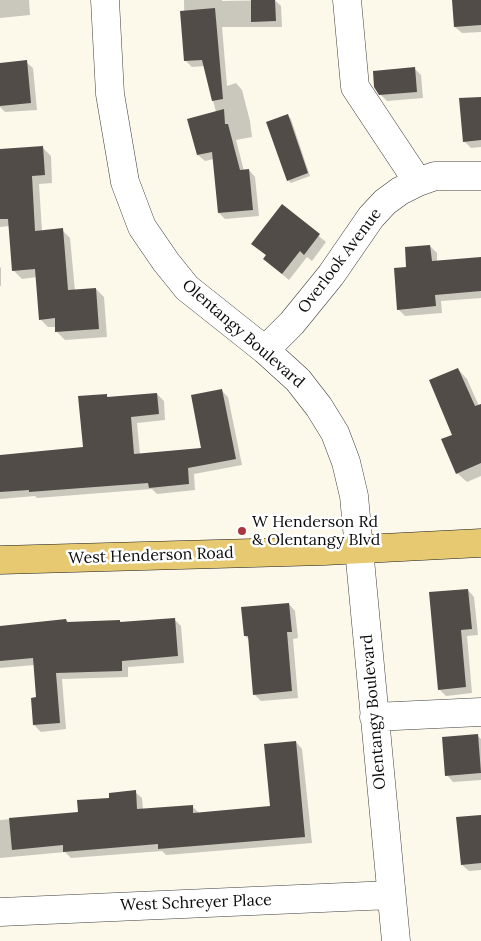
<!DOCTYPE html>
<html>
<head>
<meta charset="utf-8">
<style>
  body { margin:0 }
  canvas { display:block; background:#fcf9eb }
</style>
</head>
<body>
<canvas width="481" height="941"></canvas>
<script>
const c = document.querySelector('canvas').getContext('2d');
c.lineJoin = 'round';
function fillPath(path, color) { c.fillStyle = color; c.fill(path, 'evenodd'); }
const toPath = rows => new Path2D(rows.map(r => 'M' + r).join(''));
function stroke(path, color, width, dash) { c.strokeStyle = color; c.lineWidth = width; c.lineCap = dash ? 'butt' : 'round'; c.setLineDash(dash || []); c.stroke(path); }
function write(font, color, halo, rows, align = 'center') {
  c.font = font + ' Lora,serif'; c.lineWidth = 5; c.setLineDash([]); c.textBaseline = 'middle'; c.strokeStyle = halo; c.fillStyle = color; for (const [text, x, y, turn = 0] of rows) {
    c.save(); c.translate(x, y); c.rotate((+turn || 0) * Math.PI / 180); c.textAlign = isNaN(turn) ? turn : align; if (halo) c.strokeText(text, 0, 0); c.fillText(text, 0, 0); c.restore();
  }
}
fillPath(toPath([
  [0,0,29,0,30,15,0,18],
  [184,0,222,0,222,1,275,0,281,6,282,27,222,27,227,86,236,83,242,90,250,121,252,137,236,140,244,171,249,170,255,177,259,216,225,219,219,213,214,159,205,161,198,155,189,119,216,112,204,66,192,67,185,60],
  [453,0,481,0,481,32,462,33,455,27],
  [26,62,33,68,37,110,5,112,0,107,0,64],
  [414,68,421,75,423,98,387,101,380,94],
  [481,98,481,147,471,148,464,141],
  [288,116,291,119,310,176,291,183,288,180],
  [43,148,51,156,52,183,39,184,42,231,62,230,70,238,75,291,96,289,104,297,107,337,65,340,57,332,56,327,48,327,40,319,37,277,22,279,14,271,10,226,0,227,0,150],
  [282,206,326,242,312,261,307,257,289,280,271,265,267,256,253,244],
  [430,246,437,253,437,262,481,258,481,298,441,301,442,313,405,316,398,309,408,268],
  [0,267,1,268,1,286,0,286],
  [458,369,467,379,479,406,481,405,481,476,467,482,457,473,454,435],
  [222,391,228,397,242,465,194,474,195,490,157,494,152,489,37,498,35,496,0,499,0,456,84,448,106,395,109,398,157,394,164,401,165,420,137,423,140,455,203,449],
  [468,590,474,597,478,635,467,636,472,693,446,696,439,689],
  [289,604,295,611,298,638,293,639,298,698,261,701,254,694,250,640,245,636],
  [174,619,181,626,184,663,128,667,128,677,62,679,66,729,41,732,34,725,37,698,34,665,0,668,0,627,66,620,69,623,120,621,122,623],
  [477,735,481,739,481,780,453,782,447,775],
  [296,742,302,749,312,843,166,855,162,851,71,858,65,852,0,858,0,820,80,813,110,799,135,792,142,798,143,810,192,806,199,813,271,808],
  [481,816,481,870,469,871,462,865]
]), '#0003');
fillPath(toPath([
  [251,0,275,0,276,21,251,22],
  [452,0,481,0,481,25,454,27],
  [215,8,223,99,212,101,202,60,184,61,180,11],
  [27,60,31,103,0,106,0,63],
  [415,67,417,92,379,95,374,87,373,71],
  [481,97,481,140,463,142,459,98],
  [224,109,225,124,228,124,240,170,249,169,253,210,218,213,212,152,197,155,187,119],
  [288,114,308,173,287,181,266,122],
  [43,146,45,175,32,176,35,231,63,228,68,290,96,288,99,329,55,332,55,318,39,320,35,269,12,271,8,219,0,219,0,149],
  [282,204,320,234,304,255,300,251,282,274,263,259,266,255,251,244],
  [430,245,432,261,481,257,481,291,435,295,436,306,397,310,394,268,406,267,405,247],
  [458,368,475,406,481,404,481,463,456,474,441,439,452,435,429,380],
  [222,389,236,459,188,468,189,484,149,488,148,483,29,492,29,490,0,492,0,455,83,447,78,396,107,394,107,397,157,393,159,414,131,417,134,454,201,448,191,395],
  [468,589,472,629,461,630,466,687,438,690,429,592],
  [289,603,292,632,287,632,292,691,253,695,248,636,244,636,241,607],
  [175,618,178,656,122,661,122,671,56,673,60,723,33,725,31,698,36,697,33,658,0,661,0,626,66,619,67,622,120,620,120,622],
  [478,734,481,773,445,776,442,737],
  [296,741,305,837,158,849,158,844,63,852,63,845,12,850,9,818,78,812,77,800,109,798,109,793,136,790,137,809,193,805,193,813,270,806,264,744],
  [481,815,481,863,461,865,456,817]
]), '#524c49');
const minor = toPath([
  [105,0,110,94,125,182,142,227,166,262,187,288,265,350,298,380,319,407,335,433,346,462,354,496,396,941],
  [347,0,355,87,418,182],
  [265,350,292,323,331,275,371,217,385,202,400,191,418,182,435,176,481,176],
  [374,717,481,712],
  [0,912,391,895]
]);
const major = toPath([
  [0,560,324,551,481,543]
]);
stroke(minor, '#3e3e3e', 29);
stroke(major, '#1c1c1c', 29);
stroke(minor, '#fff', 28);
stroke(major, '#e6c971', 28);
for (const [x, y, r, color] of [
  [242,531,5,"#a8363c"]
]) { const dot = new Path2D(); dot.arc(x, y, r, 0, 2 * Math.PI); c.fillStyle = color; c.fill(dot); stroke(dot, '#fff', 2); }
write('16px', '#0b0b0b', '#fff', [
  ["Overlook Avenue",340,261,-53],
  ["Olentangy Boulevard",243,334,41],
  ["West Henderson Road",151,556,-2],
  ["Olentangy Boulevard",374,712,-95],
  ["West Schreyer Place",196,903,-2]
]);
write('16px', '#0b0b0b', '#fff', [
  ["W Henderson Rd",252,522],
  ["& Olentangy Blvd",252,540]
], 'left');
</script>
</body>
</html>
